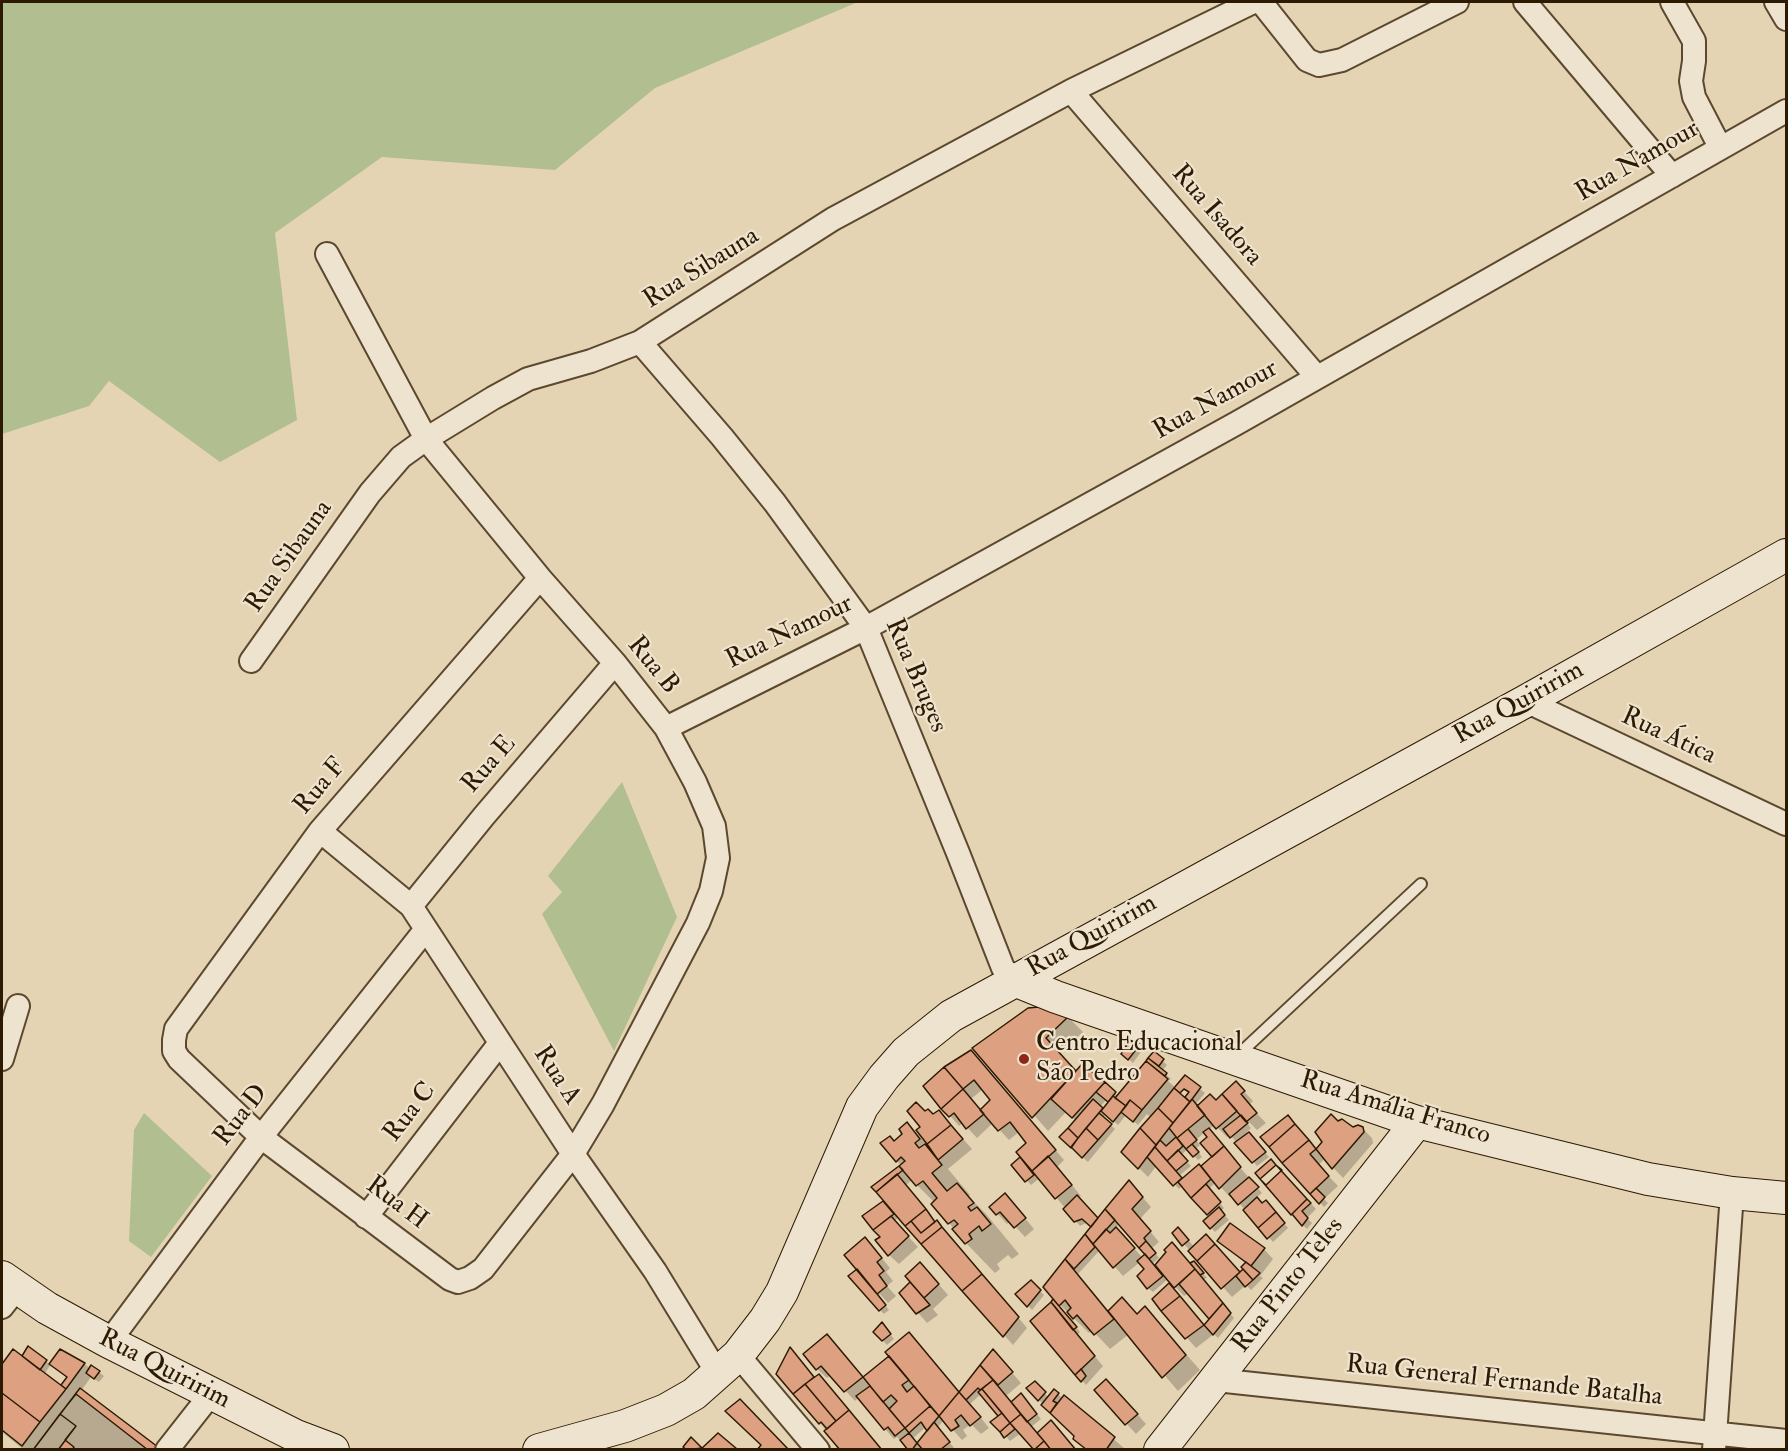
<!DOCTYPE html>
<html>
<head>
<meta charset="utf-8">
<style>
  body { margin:0 }
  #map { position:relative; width:1788px; height:1451px; overflow:hidden; background:#e5d4b3; font-family:"IM FELL Double Pica",serif }
  canvas { display:block }
  .frame { position:absolute; inset:0; border:3px solid #2d1a03; pointer-events:none }
</style>
</head>
<body>
<div id="map">
<canvas width="1788" height="1451"></canvas>
<div class="frame"></div>
</div>
<script>
const c = document.querySelector('canvas').getContext('2d');
c.lineJoin = 'round';
function fillPath(path, color) { c.fillStyle = color; c.fill(path, 'evenodd'); }
const toPath = rows => new Path2D(rows.map(r => 'M' + r).join(''));
function stroke(path, color, width, dash) { c.strokeStyle = color; c.lineWidth = width; c.lineCap = dash ? 'butt' : 'round'; c.setLineDash(dash || []); c.stroke(path); }
function write(font, color, halo, rows, align = 'center') {
  c.font = font + ' "IM FELL Double Pica",serif'; c.lineWidth = 4.5; c.setLineDash([]); c.textBaseline = 'middle'; c.strokeStyle = halo; c.fillStyle = color; for (const [text, x, y, turn = 0] of rows) {
    c.save(); c.translate(x, y); c.rotate((+turn || 0) * Math.PI / 180); c.textAlign = isNaN(turn) ? turn : align; if (halo) c.strokeText(text, 0, 0); c.fillText(text, 0, 0); c.restore();
  }
}
fillPath(toPath([
  [2,2,858,2,655,88,555,170,382,157,275,233,297,420,220,462,109,381,89,406,2,434],
  [622,782,677,917,614,1051,542,914,562,892,548,876],
  [144,1113,212,1176,151,1257,129,1241,134,1130]
]), '#b0be90');
fillPath(toPath([
  [1068,1017,1083,1032,1059,1054,1076,1072,1104,1083,1118,1096,1154,1053,1167,1065,1162,1071,1171,1079,1168,1081,1176,1088,1185,1077,1205,1093,1195,1105,1198,1108,1216,1102,1236,1083,1253,1101,1249,1105,1266,1123,1257,1130,1249,1122,1247,1123,1251,1128,1247,1132,1269,1157,1257,1166,1230,1135,1227,1137,1215,1125,1208,1130,1262,1193,1256,1198,1263,1205,1270,1206,1288,1228,1273,1242,1232,1195,1230,1197,1216,1182,1209,1189,1224,1208,1221,1211,1229,1220,1215,1232,1205,1221,1211,1216,1183,1185,1179,1189,1157,1165,1148,1177,1123,1152,1151,1118,1147,1114,1138,1125,1126,1115,1118,1125,1106,1114,1103,1118,1115,1129,1088,1162,1071,1147,1076,1121,1066,1112,1048,1131,975,1048],
  [1184,1087,1191,1092,1186,1099,1178,1093],
  [1106,1100,1109,1103,1104,1110,1100,1107],
  [1205,1132,1209,1137,1214,1157,1183,1180,1179,1176,1191,1166,1181,1155,1188,1149,1198,1160,1202,1157,1196,1149,1200,1145,1196,1140],
  [1131,1043,1141,1052,1133,1063,1123,1054],
  [980,1061,1064,1160,1057,1167,1081,1196,1078,1198,1099,1220,1138,1192,1151,1207,1140,1219,1159,1242,1152,1248,1159,1258,1152,1264,1155,1267,1168,1252,1191,1265,1194,1263,1207,1278,1203,1280,1234,1318,1218,1338,1214,1334,1196,1348,1162,1310,1184,1302,1205,1326,1211,1319,1189,1293,1184,1296,1168,1279,1153,1292,1148,1288,1146,1269,1140,1262,1123,1276,1100,1250,1078,1274,1109,1311,1138,1315,1145,1308,1200,1370,1178,1391,1129,1334,1110,1349,1092,1330,1089,1333,1060,1305,1058,1307,1080,1332,1077,1335,1103,1366,1086,1385,1032,1321,1055,1299,1071,1264,1067,1259,1093,1227,1088,1222,1080,1226,1040,1178,1031,1185,1013,1165,1022,1158,1028,1143,1019,1132,1009,1140,993,1123,977,1138,963,1123,959,1126,925,1087],
  [983,1089,992,1100,981,1111,971,1099],
  [1120,1223,1147,1254,1143,1258,1115,1228],
  [925,1112,933,1116,939,1112,972,1149,948,1169,970,1195,968,1196,986,1214,1019,1254,1012,1259,1008,1255,997,1264,1000,1269,995,1273,966,1243,933,1204,935,1203,912,1180,906,1185,936,1223,952,1238,1027,1328,1013,1345,899,1217,894,1221,918,1247,899,1264,889,1255,882,1237,864,1217,885,1201,902,1166,897,1161,894,1143,905,1134,907,1124,925,1142,926,1141,922,1127],
  [1338,1123,1353,1129,1362,1128,1372,1138,1373,1143,1343,1178,1325,1159,1318,1165,1338,1186,1324,1199,1328,1203,1324,1207,1262,1137,1305,1136,1317,1150],
  [1286,1176,1316,1209,1307,1218,1312,1223,1307,1229,1292,1214],
  [1014,1205,1034,1229,1025,1237,1010,1221,1007,1224,991,1207],
  [1174,1233,1183,1233,1194,1247,1206,1236,1240,1274,1246,1264,1219,1241,1264,1249,1273,1259,1260,1276,1263,1278,1251,1290,1246,1285,1232,1297],
  [874,1249,890,1268,886,1272,893,1281,887,1286,896,1296,888,1303,880,1294,878,1296,889,1310,884,1314,880,1310,859,1269],
  [929,1273,948,1295,933,1309,938,1315,927,1323,901,1293,913,1282],
  [1031,1282,1044,1295,1032,1310,1018,1294],
  [886,1329,894,1339,887,1345,875,1332],
  [909,1334,960,1392,993,1351,1021,1383,1006,1396,1012,1403,1025,1399,1041,1419,1031,1427,1037,1434,1051,1422,1076,1450,1036,1450,1021,1433,1010,1441,993,1422,1000,1416,981,1394,970,1404,989,1428,981,1434,971,1424,963,1430,967,1436,962,1440,944,1420,937,1428,956,1450,910,1450,897,1437,894,1439,885,1429,859,1397,855,1401,831,1375,827,1378,817,1369,836,1346,864,1379,891,1356],
  [926,1427,929,1430,918,1444,912,1439],
  [13,1351,29,1363,46,1361,50,1365,60,1351,85,1364,90,1369,92,1367,104,1376,99,1382,91,1377,81,1391,158,1450,24,1450,2,1432,2,1366],
  [51,1364,68,1379,63,1385,67,1390,66,1391,44,1375],
  [799,1359,815,1378,819,1376,829,1386,883,1450,842,1450,820,1423],
  [1035,1383,1049,1398,1055,1391,1063,1399,1064,1397,1124,1448,1123,1450,1086,1450,1075,1438,1076,1436,1039,1400],
  [1096,1390,1116,1390,1146,1424,1136,1434]
]), '#0003');
const building = toPath([
  [1050,1006,1069,1016,1046,1038,1076,1071,1032,1118,972,1048,1028,1008,1050,1006],
  [1130,1040,1138,1047,1128,1060,1121,1054,1130,1040],
  [971,1050,1056,1150,1032,1171,1016,1152,1026,1143,1010,1122,998,1131,980,1110,990,1100,974,1080,963,1089,944,1067,971,1050],
  [1154,1051,1164,1059,1159,1066,1148,1058,1154,1051],
  [1148,1058,1167,1073,1165,1076,1146,1061,1148,1058],
  [1146,1061,1168,1079,1142,1110,1130,1100,1126,1106,1115,1098,1146,1061],
  [1082,1064,1105,1082,1072,1118,1051,1099,1082,1064],
  [944,1067,963,1089,941,1109,923,1086,944,1067],
  [1185,1075,1201,1087,1190,1102,1185,1097,1189,1092,1184,1089,1180,1093,1174,1088,1185,1075],
  [1236,1081,1245,1091,1241,1094,1257,1113,1246,1122,1222,1094,1236,1081],
  [1105,1082,1116,1092,1108,1102,1096,1092,1105,1082],
  [1174,1088,1190,1102,1173,1123,1158,1108,1174,1088],
  [963,1089,984,1114,966,1129,954,1113,949,1117,941,1109,963,1089],
  [1210,1094,1216,1100,1222,1094,1237,1111,1216,1129,1197,1106,1210,1094],
  [1113,1096,1126,1106,1113,1122,1101,1111,1113,1096],
  [1093,1099,1103,1108,1078,1138,1068,1128,1093,1099],
  [1192,1099,1205,1115,1177,1138,1169,1128,1192,1099],
  [1130,1100,1142,1110,1133,1122,1121,1112,1130,1100],
  [916,1102,925,1111,928,1109,933,1114,939,1110,951,1125,927,1144,916,1130,920,1127,907,1111,916,1102],
  [1158,1108,1173,1123,1156,1145,1140,1128,1158,1108],
  [1099,1113,1112,1124,1098,1140,1086,1128,1099,1113],
  [1331,1114,1338,1121,1342,1119,1353,1127,1358,1125,1363,1127,1364,1132,1332,1169,1316,1149,1322,1142,1315,1132,1331,1114],
  [1241,1115,1248,1123,1230,1138,1223,1129,1241,1115],
  [1288,1115,1295,1124,1269,1147,1260,1137,1288,1115],
  [907,1122,920,1139,915,1143,919,1148,925,1144,942,1165,932,1173,947,1191,957,1183,974,1203,968,1207,971,1211,977,1207,991,1224,982,1231,979,1226,969,1234,972,1239,965,1244,952,1229,958,1224,954,1220,948,1224,931,1204,937,1198,923,1181,916,1186,899,1166,905,1161,901,1157,896,1162,880,1143,890,1136,894,1141,902,1134,899,1129,907,1122],
  [1295,1124,1309,1140,1282,1163,1269,1147,1295,1124],
  [951,1125,963,1139,938,1160,927,1144,951,1125],
  [1068,1128,1078,1138,1071,1148,1059,1137,1068,1128],
  [1086,1128,1098,1140,1082,1158,1071,1147,1086,1128],
  [1140,1128,1156,1145,1138,1169,1121,1152,1140,1128],
  [1209,1128,1224,1146,1212,1157,1200,1143,1207,1137,1203,1132,1209,1128],
  [1188,1129,1197,1140,1186,1149,1177,1138,1188,1129],
  [1249,1132,1266,1152,1252,1163,1234,1143,1249,1132],
  [1176,1137,1183,1146,1167,1161,1155,1147,1160,1140,1166,1146,1176,1137],
  [1309,1140,1316,1149,1310,1154,1329,1176,1310,1194,1282,1163,1309,1140],
  [1192,1144,1199,1152,1193,1157,1186,1149,1192,1144],
  [1224,1146,1241,1167,1219,1189,1201,1166,1224,1146],
  [1155,1147,1182,1178,1173,1186,1147,1157,1155,1147],
  [1178,1150,1188,1161,1176,1171,1167,1161,1178,1150],
  [1048,1156,1072,1185,1055,1199,1032,1171,1048,1156],
  [1020,1157,1034,1175,1025,1182,1011,1165,1020,1157],
  [1271,1159,1276,1165,1260,1179,1255,1173,1271,1159],
  [1199,1164,1211,1179,1191,1198,1178,1182,1199,1164],
  [1276,1165,1282,1170,1266,1185,1260,1179,1276,1165],
  [1276,1165,1307,1199,1291,1215,1260,1179,1276,1165],
  [899,1166,903,1170,876,1192,871,1187,899,1166],
  [897,1174,926,1209,905,1226,876,1192,897,1174],
  [1249,1177,1259,1187,1238,1205,1229,1194,1249,1177],
  [1129,1180,1143,1197,1132,1209,1151,1231,1144,1238,1146,1241,1139,1248,1105,1209,1129,1180],
  [1206,1184,1221,1202,1207,1215,1191,1198,1206,1184],
  [1316,1188,1325,1197,1319,1204,1310,1194,1316,1188],
  [1005,1193,1026,1218,1014,1228,1000,1212,996,1215,989,1207,1005,1193],
  [1077,1195,1098,1218,1091,1227,1082,1219,1074,1222,1063,1209,1077,1195],
  [1257,1197,1262,1203,1266,1200,1276,1212,1258,1228,1243,1210,1257,1197],
  [1307,1199,1311,1203,1302,1211,1308,1218,1302,1226,1292,1214,1307,1199],
  [883,1201,894,1214,873,1230,862,1216,883,1201],
  [1219,1207,1225,1215,1210,1229,1203,1221,1219,1207],
  [926,1209,935,1222,921,1233,911,1221,926,1209],
  [1105,1209,1115,1220,1093,1244,1085,1234,1105,1209],
  [1276,1212,1285,1223,1267,1239,1258,1228,1276,1212],
  [891,1216,909,1236,888,1256,875,1240,880,1237,873,1230,891,1216],
  [937,1220,942,1227,921,1244,905,1226,911,1221,921,1233,937,1220],
  [1230,1223,1265,1248,1251,1266,1217,1241,1230,1223],
  [942,1227,982,1274,962,1291,921,1244,942,1227],
  [1116,1227,1135,1248,1113,1268,1093,1244,1106,1229,1110,1233,1116,1227],
  [1178,1227,1189,1240,1182,1246,1172,1233,1178,1227],
  [1085,1234,1095,1247,1074,1269,1065,1259,1085,1234],
  [1206,1234,1215,1244,1197,1261,1188,1251,1206,1234],
  [865,1237,882,1258,877,1262,884,1271,879,1275,887,1286,877,1294,844,1255,865,1237],
  [1146,1241,1156,1253,1149,1259,1139,1248,1146,1241],
  [1172,1242,1195,1269,1174,1288,1155,1265,1166,1252,1164,1250,1172,1242],
  [1215,1244,1240,1272,1221,1289,1197,1261,1215,1244],
  [1145,1254,1163,1276,1147,1289,1137,1276,1144,1269,1137,1261,1145,1254],
  [1065,1259,1114,1319,1094,1335,1077,1315,1073,1319,1067,1312,1071,1308,1065,1300,1059,1306,1043,1287,1065,1259],
  [1194,1261,1204,1273,1200,1275,1190,1263,1194,1261],
  [920,1262,939,1284,924,1298,905,1276,920,1262],
  [1246,1262,1260,1273,1253,1280,1241,1267,1246,1262],
  [857,1269,886,1305,879,1311,848,1276,857,1269],
  [1195,1269,1223,1303,1209,1319,1179,1284,1195,1269],
  [1243,1269,1253,1280,1245,1287,1236,1276,1243,1269],
  [982,1274,1019,1317,1003,1337,962,1291,982,1274],
  [1031,1280,1041,1290,1027,1307,1015,1294,1031,1280],
  [910,1282,930,1305,916,1314,899,1293,910,1282],
  [1169,1283,1180,1296,1161,1311,1152,1299,1169,1283],
  [1180,1296,1204,1325,1185,1339,1161,1311,1180,1296],
  [1122,1297,1137,1314,1145,1306,1186,1355,1162,1378,1108,1311,1122,1297],
  [1053,1299,1077,1327,1073,1330,1051,1302,1053,1299],
  [1051,1302,1095,1356,1075,1375,1030,1321,1051,1302],
  [1223,1303,1231,1313,1213,1335,1204,1325,1223,1303],
  [882,1322,891,1334,882,1341,873,1332,882,1322],
  [909,1332,959,1392,939,1416,885,1352,909,1332],
  [827,1334,863,1377,844,1392,821,1366,816,1370,803,1354,827,1334],
  [28,1346,47,1360,40,1370,22,1356,28,1346],
  [790,1347,814,1377,793,1394,776,1374,790,1347],
  [13,1349,66,1389,40,1422,2,1393,2,1364,13,1349],
  [60,1349,85,1363,66,1389,61,1385,67,1377,49,1364,60,1349],
  [993,1349,1013,1372,998,1385,980,1365,993,1349],
  [889,1356,909,1380,902,1385,907,1392,914,1386,930,1406,905,1428,889,1409,897,1401,891,1395,883,1402,863,1377,889,1356],
  [91,1365,100,1371,94,1379,86,1373,91,1365],
  [980,1365,993,1380,980,1390,978,1388,966,1400,959,1392,980,1365],
  [1081,1369,1086,1376,1081,1382,1075,1375,1081,1369],
  [819,1374,849,1410,836,1421,805,1384,819,1374],
  [1106,1379,1138,1414,1125,1425,1094,1390,1106,1379],
  [993,1380,1021,1414,1010,1423,982,1389,993,1380],
  [1035,1381,1046,1392,1038,1401,1026,1388,1035,1381],
  [805,1384,836,1421,827,1429,821,1422,819,1424,793,1394,805,1384],
  [870,1386,905,1428,895,1436,888,1427,884,1430,856,1396,870,1386],
  [80,1388,158,1447,156,1450,33,1450,80,1388],
  [982,1389,1002,1413,998,1416,978,1392,982,1389],
  [1054,1389,1059,1393,1053,1401,1057,1403,1050,1413,1041,1405,1054,1389],
  [959,1392,981,1417,970,1426,961,1415,955,1420,959,1426,951,1431,939,1416,959,1392],
  [2,1393,40,1422,22,1446,2,1430,2,1393],
  [1021,1393,1037,1414,1027,1422,1011,1402,1021,1393],
  [76,1394,148,1450,72,1450,74,1447,65,1440,76,1426,60,1414,76,1394],
  [1064,1395,1115,1437,1106,1450,1087,1450,1073,1439,1074,1436,1050,1413,1064,1395],
  [740,1399,789,1450,757,1450,761,1445,725,1411,740,1399],
  [930,1406,939,1416,927,1431,921,1422,909,1433,905,1428,930,1406],
  [849,1410,882,1450,840,1450,824,1431,849,1410],
  [1002,1413,1010,1423,1000,1432,990,1422,1002,1413],
  [60,1414,76,1426,58,1450,33,1450,60,1414],
  [1021,1414,1044,1441,1034,1450,1010,1423,1021,1414],
  [1051,1420,1076,1450,1051,1450,1044,1441,1037,1433,1051,1420],
  [934,1422,950,1442,940,1450,923,1450,917,1443,934,1422],
  [1010,1423,1015,1429,1004,1438,1000,1432,1010,1423],
  [718,1433,737,1449,736,1450,700,1450,718,1433],
  [909,1433,917,1443,912,1450,908,1450,900,1440,909,1433],
  [691,1437,702,1448,687,1450,683,1447,691,1437],
  [1044,1441,1051,1450,1034,1450,1044,1441]
]);
fillPath(building, '#dda081');
stroke(building, '#2d1a03', 1.5);
const lane = toPath([
  [1237,1056,1421,884]
]);
const street = toPath([
  [1261,2,1307,60,1319,65,1342,60,1457,2],
  [1525,2,1672,176],
  [1672,2,1694,41,1694,61,1691,81,1694,97,1720,147],
  [1776,2,1786,19],
  [1071,91,1317,377],
  [327,254,426,439,540,578,615,663,666,728,695,782,714,826,718,858,711,891,698,923,603,1104,573,1154,483,1269,470,1278,458,1282,450,1279,261,1137,179,1059,174,1051,174,1040,176,1029,320,831,540,578],
  [640,342,722,437,775,503,866,628,958,853,1003,968,1014,980],
  [251,661,370,493,401,457,426,439,493,398,528,379,591,361,640,342,833,219,1071,91,1253,2],
  [1526,701,1786,824],
  [666,728,866,628,1237,423,1786,111],
  [320,831,411,906,573,1154,655,1271,718,1374],
  [411,906,484,816,615,663],
  [2,1059,18,1006],
  [366,1217,500,1043],
  [2,1307,17,1288],
  [109,1342,261,1137,426,929],
  [738,1355,818,1450],
  [1216,1380,1786,1441],
  [167,1450,211,1394],
  [1714,1450,1732,1193]
]);
const secondary = toPath([
  [1014,980,1056,997,1417,1122,1648,1179,1732,1193,1786,1198],
  [2,1277,47,1308,109,1342,296,1436,333,1450],
  [539,1450,625,1426,666,1410,694,1394,738,1355,765,1320,782,1292,862,1107,884,1077,906,1052,951,1016,1526,701,1786,555],
  [1160,1450,1417,1122]
]);
stroke(lane, '#5b482f', 14);
stroke(street, '#5b482f', 26);
stroke(secondary, '#2d1a03', 34);
stroke(lane, '#eee3ce', 10);
stroke(street, '#eee3ce', 22);
stroke(secondary, '#eee3ce', 32);
for (const [x, y, r, color] of [
  [1024,1059,6,"#8f2418"]
]) { const dot = new Path2D(); dot.arc(x, y, r, 0, 2 * Math.PI); c.fillStyle = color; c.fill(dot); stroke(dot, '#eee3ce', 2); }
write('26px', '#2d1a03', '#eee3ce', [
  ["Rua Namour",1638,162,-30],
  ["Rua Isadora",1216,216,49],
  ["Rua Sibauna",702,269,-32],
  ["Rua Namour",1216,401,-29],
  ["Rua Sibauna",290,557,-55],
  ["Rua Namour",790,633,-26],
  ["Rua B",652,666,51],
  ["Rua Bruges",915,676,67],
  ["Rua Quiririm",1519,704,-29],
  ["Rua Ática",1668,737,25],
  ["Rua E",490,765,-49],
  ["Rua F",321,787,-50],
  ["Rua Quiririm",1092,937,-29],
  ["Rua A",556,1076,57],
  ["Rua Amália Franco",1395,1109,17],
  ["Rua C",411,1113,-52],
  ["Rua D",242,1116,-52],
  ["Rua H",396,1204,37],
  ["Rua Pinto Teles",1289,1286,-52],
  ["Rua Quiririm",164,1370,27],
  ["Rua General Fernande Batalha",1504,1382,6]
]);
write('26px', '#2d1a03', '#eee3ce', [
  ["Centro Educacional",1036,1044],
  ["São Pedro",1036,1074]
], 'left');
</script>
</body>
</html>
